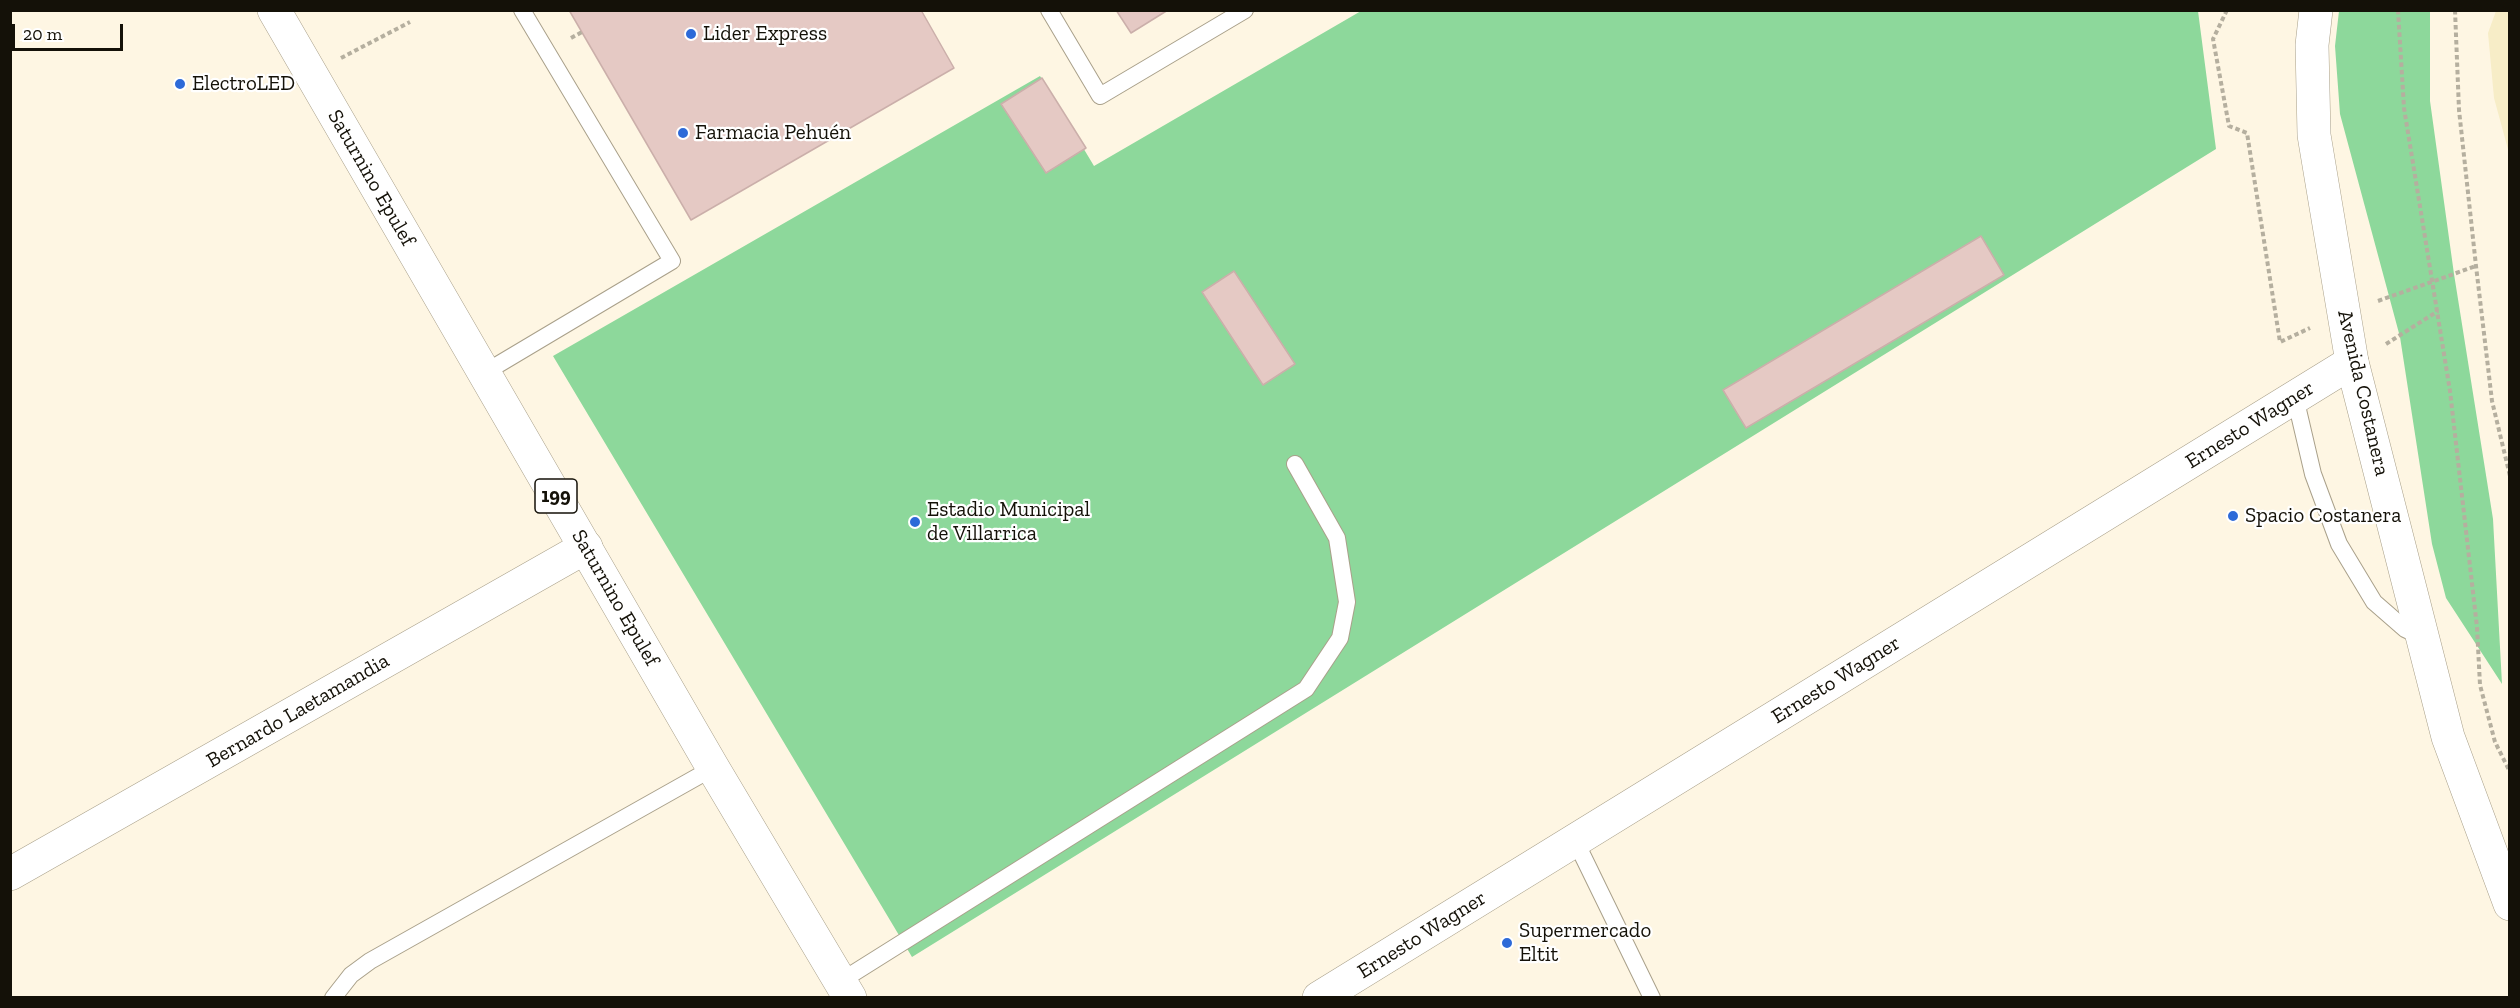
<!DOCTYPE html>
<html>
<head>
<meta charset="utf-8">
<style>
  body { margin:0 }
  #map { position:relative; width:2520px; height:1008px; overflow:hidden; background:#fef6e3; font-family:"Zilla Slab",serif }
  canvas { display:block }
  .frame { position:absolute; inset:0; border:12px solid #141108; pointer-events:none }
  .scale { position:absolute; left:12px; top:24px; width:111px; height:27px; box-sizing:border-box; border:3px solid #141108; border-top:0; padding-left:8px; font-size:18px; line-height:21px; white-space:nowrap; color:#141108; -webkit-text-stroke:4px #fff; paint-order:stroke }
</style>
</head>
<body>
<div id="map">
<canvas width="2520" height="1008"></canvas>
<div class="frame"></div>
<div class="scale">20 m</div>
</div>
<script>
const c = document.querySelector('canvas').getContext('2d');
c.lineJoin = 'round';
function fillPath(path, color) { c.fillStyle = color; c.fill(path, 'evenodd'); }
const toPath = rows => new Path2D(rows.map(r => 'M' + r).join(''));
function stroke(path, color, width, dash) { c.strokeStyle = color; c.lineWidth = width; c.lineCap = dash ? 'butt' : 'round'; c.setLineDash(dash || []); c.stroke(path); }
function write(font, color, halo, rows, align = 'center') {
  c.font = font + ' "Zilla Slab",serif'; c.lineWidth = 4.5; c.setLineDash([]); c.textBaseline = 'middle'; c.strokeStyle = halo; c.fillStyle = color; for (const [text, x, y, turn = 0] of rows) {
    c.save(); c.translate(x, y); c.rotate((+turn || 0) * Math.PI / 180); c.textAlign = isNaN(turn) ? turn : align; if (halo) c.strokeText(text, 0, 0); c.fillText(text, 0, 0); c.restore();
  }
}
fillPath(toPath([
  [1361,11,2198,11,2216,149,912,957,553,356,1040,76,1094,166],
  [2339,11,2430,11,2430,101,2454,274,2493,519,2502,684,2446,598,2432,544,2400,337,2340,114,2335,46]
]), '#8dd89b');
fillPath(toPath([
  [2496,11,2509,11,2509,153,2494,98,2488,33]
]), '#f7edc7');
const building = toPath([
  [569,10,921,10,954,68,691,220,569,10],
  [1116,10,1168,10,1131,33,1116,10],
  [1042,78,1086,148,1046,173,1001,104,1042,78],
  [1981,236,2004,275,1746,428,1723,390,1981,236],
  [1234,271,1295,364,1263,385,1202,292,1234,271]
]);
fillPath(building, '#e5c9c4');
stroke(building, '#cbafaa', 1.5);
const service = toPath([
  [1049,10,1100,96,1245,10],
  [484,373,672,261,522,10],
  [2295,397,2313,474,2339,544,2374,602,2405,629,2422,637],
  [1575,840,1652,998],
  [841,981,1306,689,1340,638,1347,602,1337,538,1295,464],
  [333,998,351,975,370,961,713,768]
]);
const minor = toPath([
  [10,874,586,547],
  [1319,998,2352,362]
]);
const secondary = toPath([
  [2316,10,2312,45,2314,135,2352,362,2448,737,2510,904]
]);
const primary = toPath([
  [274,10,713,768,850,998]
]);
stroke(service, '#a9a08a', 18);
stroke(minor, '#a9a08a', 34);
stroke(secondary, '#a9a08a', 34);
stroke(primary, '#a9a08a', 34);
stroke(toPath([
  [2227,10,2213,39,2229,126,2247,133,2280,342,2310,328],
  [2398,10,2404,108,2450,391,2477,627,2480,685,2495,742,2510,772],
  [2455,10,2459,110,2476,266,2492,401,2510,476],
  [571,38,582,32],
  [341,58,410,22],
  [2378,301,2476,266],
  [2386,344,2438,311]
]), '#b5af9f', 4, [4.5, 3]);
stroke(service, '#fff', 16);
stroke(minor, '#fff', 33);
stroke(secondary, '#fff', 33);
stroke(primary, '#fff', 33);
for (const [x, y, r, color] of [
  [691,34,6,"#2d6ad8"],
  [180,84,6,"#2d6ad8"],
  [683,133,6,"#2d6ad8"],
  [2233,516,6,"#2d6ad8"],
  [915,522,6,"#2d6ad8"],
  [1507,943,6,"#2d6ad8"]
]) { const dot = new Path2D(); dot.arc(x, y, r, 0, 2 * Math.PI); c.fillStyle = color; c.fill(dot); stroke(dot, '#fff', 2); }
for (const [x, y, w] of [
  [556,496,42]
]) { const box = new Path2D(); box.roundRect(x - w / 2, y - 17, w, 34, 4.5); c.fillStyle = '#fff'; c.fill(box); stroke(box, '#141108', 1.5); }
write('bold 20px', '#141108', null, [
  ["199",556,496]
]);
write('21px', '#141108', '#fff', [
  ["Lider Express",703,34],
  ["ElectroLED",192,84],
  ["Farmacia Pehuén",695,133],
  ["Estadio Municipal",927,510],
  ["de Villarrica",927,534],
  ["Spacio Costanera",2245,516],
  ["Supermercado",1519,931],
  ["Eltit",1519,955]
], 'left');
write('21px', '#141108', '#fff', [
  ["Saturnino Epulef",371,178,60],
  ["Avenida Costanera",2363,393,77],
  ["Ernesto Wagner",2250,425,-32],
  ["Saturnino Epulef",615,598,60],
  ["Ernesto Wagner",1836,680,-32],
  ["Bernardo Laetamandia",298,711,-30],
  ["Ernesto Wagner",1422,935,-32]
]);
</script>
</body>
</html>
